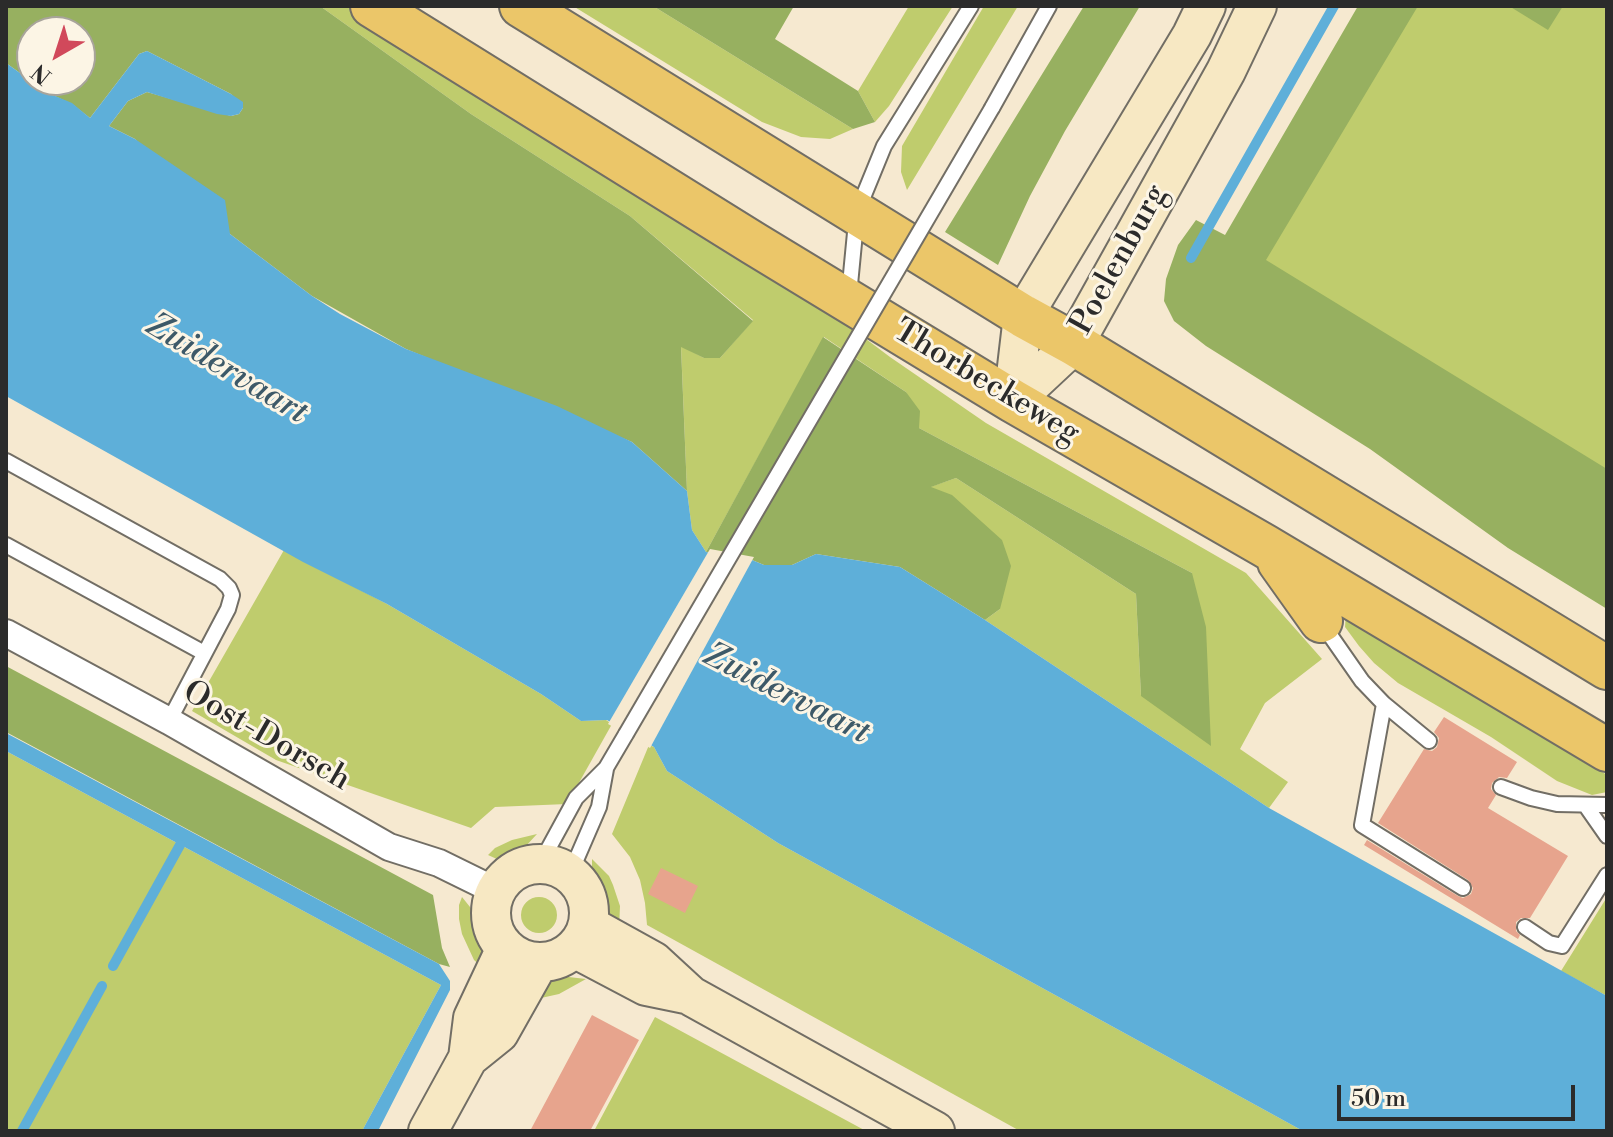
<!DOCTYPE html>
<html>
<head>
<meta charset="utf-8">
<style>
  body { margin:0 }
  #map { position:relative; width:1613px; height:1137px; overflow:hidden; background:#f6e9d0; font-family:"Libre Bodoni",serif }
  canvas { display:block }
  .frame { position:absolute; inset:0; border:8px solid #2b2b2b; pointer-events:none }
  .north { position:absolute; left:16px; top:16px; width:80px; height:80px; box-sizing:border-box; background:#fcf5e5; border:2px solid #a8a49b; border-radius:50%; rotate:219deg; font-size:22px; font-weight:700; line-height:32px; text-align:center; color:#2b2b2b }
  .north::after { content:''; display:block; margin:auto; width:28px; height:36px; background:#d1495b; clip-path:polygon(50% 0,100% 100%,50% 72%,0 100%) }
  .scale { position:absolute; left:1337px; top:1085px; width:238px; height:36px; box-sizing:border-box; border:4px solid #2b2b2b; border-top:0; padding-left:10px; font-size:24px; line-height:28px; white-space:nowrap; color:#2b2b2b; -webkit-text-stroke:6px #fcf5e5; paint-order:stroke }
</style>
</head>
<body>
<div id="map">
<canvas width="1613" height="1137"></canvas>
<div class="frame"></div>
<div class="north">N</div>
<div class="scale">50 m</div>
</div>
<script>
const c = document.querySelector('canvas').getContext('2d');
c.lineJoin = 'round';
function fillPath(path, color) { c.fillStyle = color; c.fill(path, 'evenodd'); }
const toPath = rows => new Path2D(rows.map(r => 'M' + r).join(''));
function stroke(path, color, width, dash) { c.strokeStyle = color; c.lineWidth = width; c.lineCap = dash ? 'butt' : 'round'; c.setLineDash(dash || []); c.stroke(path); }
function write(font, color, halo, rows, align = 'center') {
  c.font = font + ' "Libre Bodoni",serif'; c.lineWidth = 6; c.setLineDash([]); c.textBaseline = 'middle'; c.strokeStyle = halo; c.fillStyle = color; for (const [text, x, y, turn = 0] of rows) {
    c.save(); c.translate(x, y); c.rotate((+turn || 0) * Math.PI / 180); c.textAlign = isNaN(turn) ? turn : align; if (halo) c.strokeText(text, 0, 0); c.fillText(text, 0, 0); c.restore();
  }
}
fillPath(toPath([
  [320,6,349,6,826,309,890,357,986,423,1246,573,1322,659,1265,703,1240,749,1288,782,1269,808,985,620,1000,609,930,487,956,478,1136,594,1141,696,1192,573,919,428,906,392,824,337,706,552,692,530,687,491,681,346,704,358,720,358,753,320,630,216,471,114],
  [573,6,653,6,853,129,830,139,801,137,762,122],
  [909,6,953,6,889,106,875,122,858,91],
  [984,6,1018,6,907,190,901,172,902,146],
  [1368,6,1607,6,1607,513,1217,262],
  [284,550,387,604,541,694,581,721,606,720,612,724,567,804,495,807,471,828,276,760,192,711],
  [1346,613,1607,775,1607,792,1592,795,1557,781,1491,737,1398,683,1374,663,1359,646,1345,627],
  [649,745,654,747,667,771,778,843,1303,1131,1020,1131,647,925,645,903,640,880,630,857,612,834],
  [6,751,441,985,362,1131,6,1131],
  [537,834,513,860,499,860,488,855,495,848,512,840],
  [592,859,609,876,613,885,620,906,619,928,609,918,595,896,592,883],
  [462,897,474,912,482,931,485,949,482,967,474,960,462,934,459,919,459,905],
  [1607,897,1607,996,1561,971],
  '521 915a18 18 0 1 1 36 0a18 18 0 1 1-36 0Z',
  [560,976,586,979,559,994,541,998,544,983],
  [655,1017,866,1131,594,1131]
]), '#bfcc6d');
fillPath(toPath([
  [6,6,320,6,471,114,630,216,753,321,720,358,704,358,681,347,687,491,632,442,406,349,312,296,230,234,135,139,109,126,128,101,147,92,231,116,239,114,243,108,231,94,147,51,139,54,90,118,72,104,48,93,6,63],
  [32,32,80,32,80,80,32,80],
  [653,6,794,6,775,39,858,91,875,122,853,129],
  [1084,6,1140,6,1065,131,1030,196,998,265,945,232],
  [1358,6,1418,6,1266,260,1607,469,1607,609,1508,548,1370,449,1206,346,1174,321,1164,301,1166,279,1178,245,1196,220,1225,235],
  [1509,6,1563,6,1548,30],
  [823,337,906,392,920,411,919,428,1192,573,1206,627,1211,746,1141,696,1136,594,956,478,931,487,952,495,1002,540,1011,566,1000,609,985,620,900,567,816,554,792,565,764,565,752,560,706,552],
  [6,666,433,895,442,948,450,967,439,964,6,732]
]), '#97b060');
fillPath(toPath([
  [147,51,231,94,243,102,243,108,239,114,231,116,217,114,147,92,128,101,109,126,135,139,225,200,230,234,312,296,340,314,406,349,557,406,632,442,687,491,692,530,706,552,752,560,764,565,792,565,816,554,900,567,985,620,1269,808,1607,996,1607,1131,1303,1131,778,843,667,771,654,747,607,720,581,721,541,694,387,604,303,562,6,396,6,63,48,93,72,103,90,118,139,54],
  [6,733,439,964,450,981,450,990,378,1131,362,1131,441,985,6,751]
]), '#5eafd9');
fillPath(toPath([
  [710,549,754,557,650,748,608,724]
]), '#f6e9d0');
stroke(toPath([
  [1191,258,1334,6],
  [113,966,180,845],
  [22,1131,102,986]
]), '#5eafd9', 10);
fillPath(toPath([
  [1444,717,1517,762,1507,778,1499,777,1492,783,1491,789,1496,795,1488,808,1568,856,1530,918,1521,918,1516,922,1516,931,1520,935,1518,939,1364,845,1367,840,1458,896,1463,898,1471,894,1473,888,1468,880,1378,823,1424,749,1432,751,1437,747,1439,738,1434,732],
  [661,868,698,886,685,913,648,894],
  [592,1015,639,1040,590,1131,530,1131]
]), '#e7a48d');
const lane = toPath([
  [992,108,1049,6],
  [849,295,857,212,884,146,971,6],
  [6,461,220,579,229,588,232,595,228,609,169,721],
  [6,545,204,653],
  [1323,625,1362,681,1384,704,1429,741],
  [1384,704,1362,825,1463,888],
  [1501,787,1531,798,1557,804,1607,805],
  [1586,806,1607,836],
  [540,864,576,798,606,768,626,734],
  [570,874,599,807,606,769],
  [1525,927,1549,943,1562,946,1607,875]
]);
const street = toPath([
  [6,633,169,721,389,847,439,863,496,891]
]);
const secondary = toPath([
  [1013,401,1074,344,1226,71,1257,6],
  [1013,401,1023,316,1192,35,1206,6],
  '491 913a49 49 0 1 1 98 0a49 49 0 1 1-98 0Z',
  [588,925,653,961,691,996,935,1131],
  [574,948,646,986,685,994],
  [468,1058,499,1033,539,962],
  [428,1131,468,1058,473,1018,506,948]
]);
const primary = toPath([
  [372,6,753,243,1013,401,1265,546,1607,750],
  [521,6,1023,316,1074,344,1607,668],
  [1279,562,1321,621]
]);
stroke(lane, '#726e65', 18);
stroke(street, '#726e65', 30);
stroke(secondary, '#726e65', 42);
stroke(primary, '#726e65', 46);
stroke(lane, '#fff', 14);
stroke(street, '#fff', 26);
stroke(secondary, '#f7e8c3', 38);
stroke(primary, '#ebc669', 42);
const laneBridge = toPath([
  [626,734,992,108]
]);
stroke(laneBridge, '#726e65', 18, []);
stroke(laneBridge, '#fff', 14);
write('32px', '#2b2b2b', '#fcf5e5', [
  ["Poelenburg",1120,260,-61],
  ["Thorbeckeweg",986,383,31],
  ["Oost-Dorsch",266,737,30]
]);
write('italic 34px', '#3d5968', '#fcf5e5', [
  ["Zuidervaart",226,370,31],
  ["Zuidervaart",786,695,27]
]);
</script>
</body>
</html>
